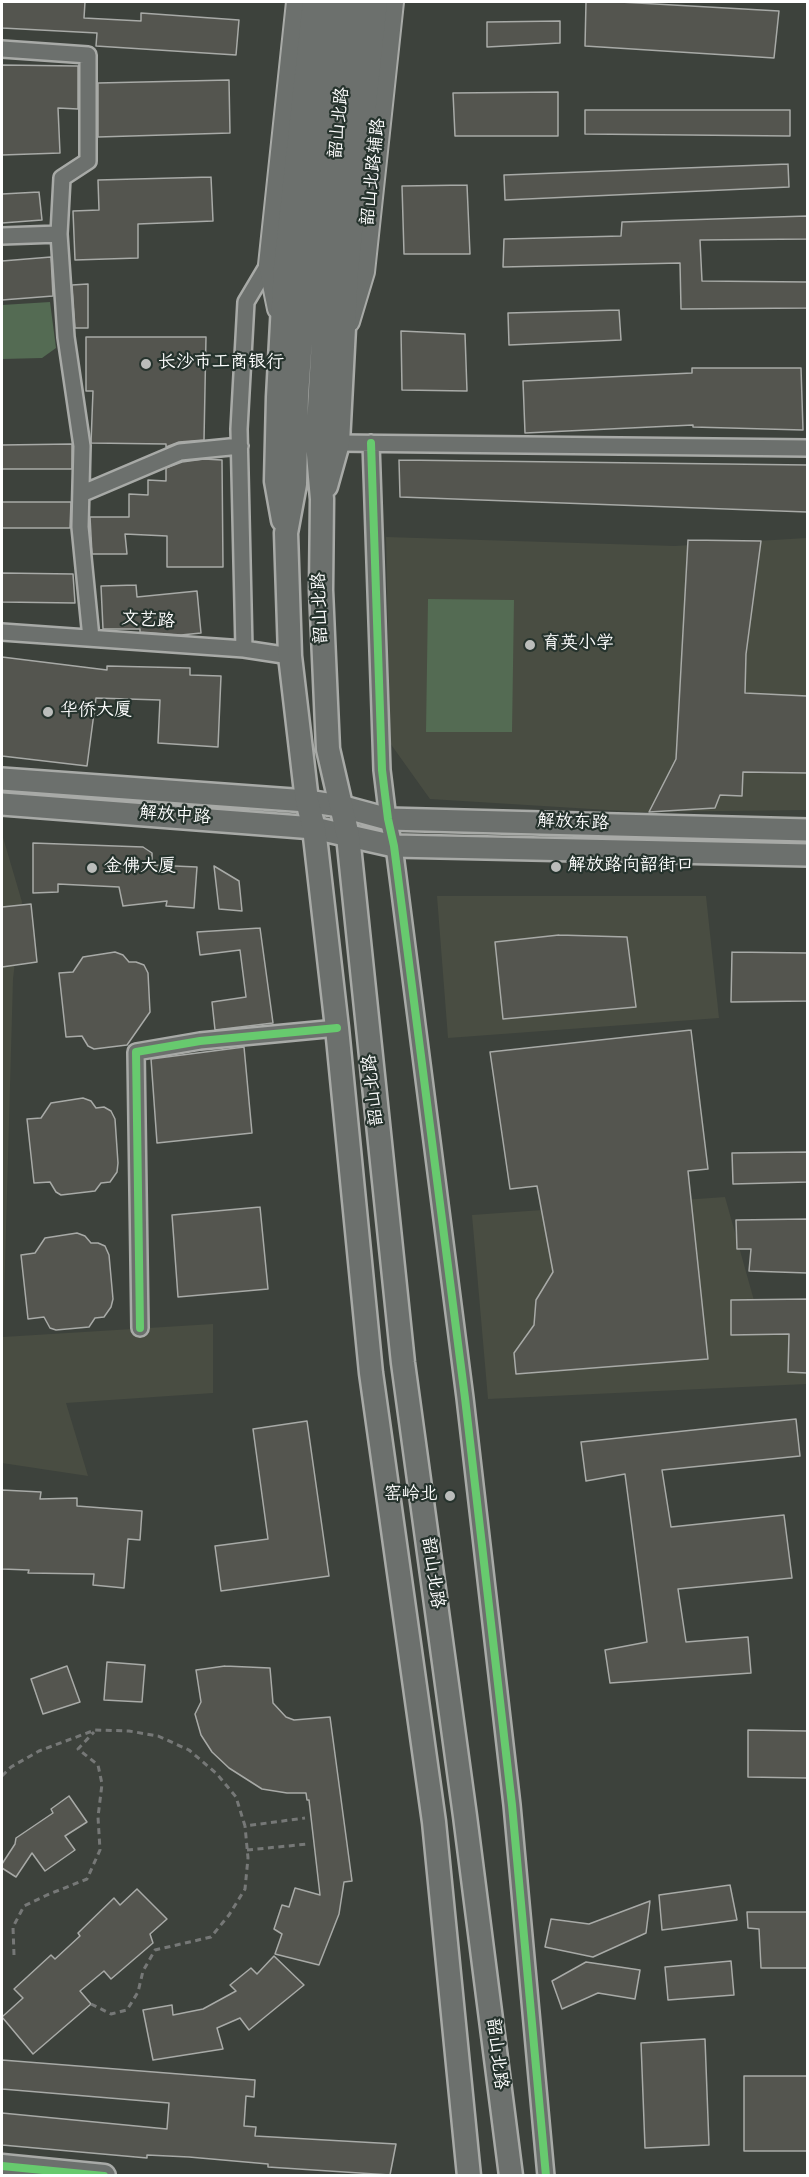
<!DOCTYPE html>
<html>
<head>
<meta charset="utf-8">
<style>
  body { margin:0 }
  #map { position:relative; width:809px; height:2177px; overflow:hidden; background:#3d423c; font-family:Kalam,sans-serif }
  canvas { display:block }
  .frame { position:absolute; inset:0; border:3px solid #fff; pointer-events:none }
</style>
</head>
<body>
<div id="map">
<canvas width="809" height="2177"></canvas>
<div class="frame"></div>
</div>
<script>
const c = document.querySelector('canvas').getContext('2d');
c.lineJoin = 'round';
function fillPath(path, color) { c.fillStyle = color; c.fill(path, 'evenodd'); }
const toPath = rows => new Path2D(rows.map(r => 'M' + r).join(''));
function stroke(path, color, width, dash) { c.strokeStyle = color; c.lineWidth = width; c.lineCap = dash ? 'butt' : 'round'; c.setLineDash(dash || []); c.stroke(path); }
function write(font, color, halo, rows, align = 'center') {
  c.font = font + ' Kalam,"LXGW WenKai TC",sans-serif'; c.lineWidth = 4.5; c.setLineDash([]); c.textBaseline = 'middle'; c.strokeStyle = halo; c.fillStyle = color; for (const [text, x, y, turn = 0] of rows) {
    c.save(); c.translate(x, y); c.rotate((+turn || 0) * Math.PI / 180); c.textAlign = isNaN(turn) ? turn : align; if (halo) c.strokeText(text, 0, 0); c.fillText(text, 0, 0); c.restore();
  }
}
fillPath(toPath([
  [386,537,675,546,807,538,807,810,640,812,430,799,390,743],
  [2,834,22,902,13,979,3,1337,213,1324,213,1393,66,1403,88,1476,2,1463],
  [437,896,706,896,719,1018,448,1038],
  [725,1197,755,1304,807,1300,807,1384,488,1399,472,1215]
]), '#494d42');
fillPath(toPath([
  [50,302,56,348,42,358,2,359,2,305],
  [428,599,514,600,512,732,426,732]
]), '#546b53');
const building = toPath([
  [2,2,85,2,84,18,141,21,141,13,239,20,236,55,96,46,97,33,2,28,2,2],
  [586,2,620,2,779,11,774,58,585,46,586,2],
  [560,21,560,43,487,47,487,22,560,21],
  [2,65,78,66,78,109,58,108,60,153,2,155,2,65],
  [229,80,230,133,98,137,98,83,229,80],
  [558,92,558,136,455,136,453,93,558,92],
  [585,110,790,110,790,136,585,134,585,110],
  [788,164,789,187,505,200,504,175,788,164],
  [211,177,213,221,138,224,138,258,75,260,73,211,99,210,98,180,211,177],
  [467,185,470,254,404,254,402,186,467,185],
  [39,192,42,220,2,223,2,194,39,192],
  [807,216,807,239,700,240,702,281,807,282,807,308,681,309,680,263,503,267,504,239,621,236,622,222,807,216],
  [51,257,53,296,2,300,2,261,51,257],
  [88,284,88,328,75,328,72,285,88,284],
  [619,310,621,340,509,345,508,313,619,310],
  [401,331,465,334,467,391,402,390,401,331],
  [86,337,206,337,204,440,179,442,166,447,166,444,91,443,93,391,86,391,86,337],
  [692,368,801,368,803,430,693,427,693,425,525,433,523,381,692,373,692,368],
  [72,444,72,469,2,469,2,445,72,444],
  [204,459,222,460,223,567,167,567,167,536,125,534,127,554,92,554,90,517,129,517,129,494,148,495,148,480,166,481,166,468,182,462,204,459],
  [399,460,807,465,807,512,400,497,399,460],
  [2,502,71,502,70,528,2,528,2,502],
  [688,540,761,541,746,654,745,693,807,696,807,773,743,772,742,796,720,795,715,808,649,812,676,759,688,540],
  [2,573,73,574,75,603,2,602,2,573],
  [136,585,137,597,197,591,201,633,181,635,140,632,140,629,103,629,101,586,136,585],
  [2,657,107,670,107,666,190,668,190,675,221,676,218,747,158,743,160,700,96,698,87,766,2,756,2,657],
  [33,843,143,847,152,853,152,865,197,867,194,908,166,906,167,901,123,906,119,887,58,884,58,892,33,893,33,843],
  [214,866,239,881,242,911,219,909,214,866],
  [31,904,37,962,2,967,2,907,31,904],
  [260,928,273,1023,215,1030,212,1002,246,997,240,950,200,955,197,932,260,928],
  [559,935,627,937,636,1007,503,1019,495,942,559,935],
  [115,952,123,955,129,962,136,962,144,965,148,973,150,1012,127,1045,94,1049,88,1046,82,1036,66,1037,59,973,73,972,83,957,115,952],
  [732,952,807,953,807,1001,731,1002,732,952],
  [691,1030,708,1169,688,1171,708,1359,516,1374,514,1353,534,1325,536,1300,553,1272,537,1186,510,1189,490,1052,691,1030],
  [244,1047,252,1133,157,1143,151,1059,244,1047],
  [83,1098,91,1101,96,1108,104,1107,111,1111,115,1119,118,1163,117,1172,110,1182,101,1183,95,1191,61,1195,56,1192,50,1182,34,1183,27,1119,41,1118,51,1103,83,1098],
  [807,1152,807,1182,733,1184,732,1153,807,1152],
  [260,1207,268,1289,178,1297,172,1215,260,1207],
  [807,1219,807,1273,749,1271,751,1249,737,1249,736,1220,807,1219],
  [77,1233,85,1236,91,1243,98,1243,105,1246,109,1255,113,1299,111,1307,104,1317,95,1318,89,1327,56,1330,50,1328,44,1317,28,1319,21,1255,35,1253,45,1238,77,1233],
  [807,1299,807,1373,788,1372,789,1334,731,1335,731,1300,807,1299],
  [796,1419,800,1456,662,1470,671,1527,784,1515,792,1578,678,1589,686,1642,748,1637,751,1673,610,1683,605,1650,647,1642,625,1474,586,1481,581,1442,796,1419],
  [307,1421,329,1576,221,1591,215,1546,268,1539,253,1429,307,1421],
  [2,1490,41,1492,40,1499,77,1498,77,1506,142,1511,140,1540,128,1539,124,1588,93,1585,94,1574,28,1573,29,1570,2,1569,2,1490],
  [107,1662,145,1665,142,1702,104,1700,107,1662],
  [67,1666,80,1702,43,1714,31,1679,67,1666],
  [225,1666,270,1668,273,1703,286,1717,294,1720,330,1717,352,1881,344,1882,339,1914,319,1965,275,1954,282,1934,274,1929,282,1905,289,1907,295,1888,320,1895,309,1800,307,1800,306,1793,287,1793,262,1789,229,1768,212,1752,201,1735,195,1714,201,1702,196,1670,225,1666],
  [748,1730,807,1731,807,1778,748,1777,748,1730],
  [69,1796,87,1822,65,1836,75,1850,45,1871,32,1853,16,1877,2,1868,2,1864,15,1844,16,1838,53,1813,51,1809,69,1796],
  [730,1885,737,1920,662,1930,659,1895,730,1885],
  [137,1889,167,1919,150,1934,153,1943,111,1979,104,1971,80,1991,91,2004,33,2054,2,2017,23,1998,14,1989,51,1955,55,1959,80,1936,78,1933,114,1898,120,1905,137,1889],
  [650,1901,646,1933,593,1957,545,1947,551,1919,589,1924,650,1901],
  [747,1912,807,1912,807,1968,761,1968,759,1929,748,1928,747,1912],
  [274,1956,304,1985,249,2030,240,2018,217,2028,223,2049,153,2060,143,2010,172,2005,173,2015,203,2009,236,1991,230,1985,251,1968,257,1974,274,1956],
  [731,1961,734,1995,668,2000,665,1967,731,1961],
  [586,1962,640,1970,635,1999,598,1993,562,2009,552,1981,586,1962],
  [705,2039,709,2145,645,2148,641,2043,705,2039],
  [2,2060,255,2080,254,2097,246,2096,244,2126,256,2127,255,2136,396,2144,390,2175,268,2167,268,2164,189,2157,147,2155,147,2158,2,2145,2,2113,167,2129,169,2103,2,2089,2,2060],
  [744,2076,807,2076,807,2151,744,2151,744,2076]
]);
fillPath(building, '#54554f');
stroke(building, '#a8aaa7', 1.5);
const minor = toPath([
  [2,49,88,55,88,161,62,178,59,234],
  [2,236,59,234,66,337,82,446,80,527,91,638],
  [338,443,808,448],
  [371,443,382,770,388,819,394,846,465,1398,512,1805,546,2176],
  [81,494,180,452,240,446],
  [2,632,244,649,290,656],
  [244,649,239,429,246,302,268,265],
  [140,1328,136,1052,200,1041,337,1028]
]);
const tertiary = toPath([
  [277,309,268,265,296,2],
  [350,322,365,272,394,2]
]);
const secondary = toPath([
  [2,779,307,801,340,806,388,819,808,830],
  [2,804,314,828,394,846,808,855]
]);
const primary = toPath([
  [335,2,306,267,297,396,295,484,286,533,290,656,307,801,314,828,337,1028,371,1373,434,1822,469,2176],
  [354,2,327,269,317,443,322,499,321,590,328,749,348,836,403,1363,465,1816,511,2176],
  [326,486,338,443,347,270,376,2],
  [283,520,276,481,278,397,285,267,314,2],
  [2,2166,104,2176]
]);
stroke(minor, '#a8aaa7', 20);
stroke(tertiary, '#a8aaa7', 22);
stroke(secondary, '#a8aaa7', 26);
stroke(primary, '#a8aaa7', 27);
stroke(toPath([
  [2,1776,11,1767,39,1751,95,1730,129,1731,158,1736,189,1750,217,1774,236,1797,245,1826,305,1818],
  [247,1850,308,1844],
  [14,1955,13,1927,24,1906,47,1895,87,1879,100,1850,98,1817,102,1784,98,1765,78,1749,94,1732],
  [91,2004,111,2014,127,2010,138,1992,143,1971,155,1950,211,1937,229,1915,245,1889,248,1858,245,1826]
]), '#767877', 3, [6, 4.5]);
stroke(minor, '#6c706d', 15);
stroke(tertiary, '#6c706d', 18);
stroke(secondary, '#6c706d', 21);
stroke(primary, '#6c706d', 22);
stroke(toPath([
  [371,443,382,770,388,819,394,846,465,1398,512,1805,546,2176],
  [140,1328,136,1052,200,1041,337,1028],
  [2,2166,104,2176]
]), '#67ca6e', 8);
for (const [x, y, r, color] of [
  [146,364,6,"#bbbdbb"],
  [530,645,6,"#bbbdbb"],
  [48,712,6,"#bbbdbb"],
  [556,867,6,"#bbbdbb"],
  [92,868,6,"#bbbdbb"],
  [450,1496,6,"#bbbdbb"]
]) { const dot = new Path2D(); dot.arc(x, y, r, 0, 2 * Math.PI); c.fillStyle = color; c.fill(dot); stroke(dot, '#26332d', 2); }
write('18px', '#fff', '#26332d', [
  ["韶山北路",341,123,-84],
  ["韶山北路辅路",375,172,-84],
  ["韶山北路",322,608,-92],
  ["文艺路",148,622,4],
  ["解放中路",175,817,4],
  ["解放东路",573,824,2],
  ["韶山北路",375,1090,-96],
  ["韶山北路",431,1573,82],
  ["韶山北路",495,2054,83]
]);
write('18px', '#fff', '#26332d', [
  ["长沙市工商银行",158,364],
  ["育英小学",542,645],
  ["华侨大厦",60,712],
  ["解放路向韶街口",568,867],
  ["金佛大厦",104,868],
  ["窑岭北",438,1496,"right"]
], 'left');
</script>
</body>
</html>
